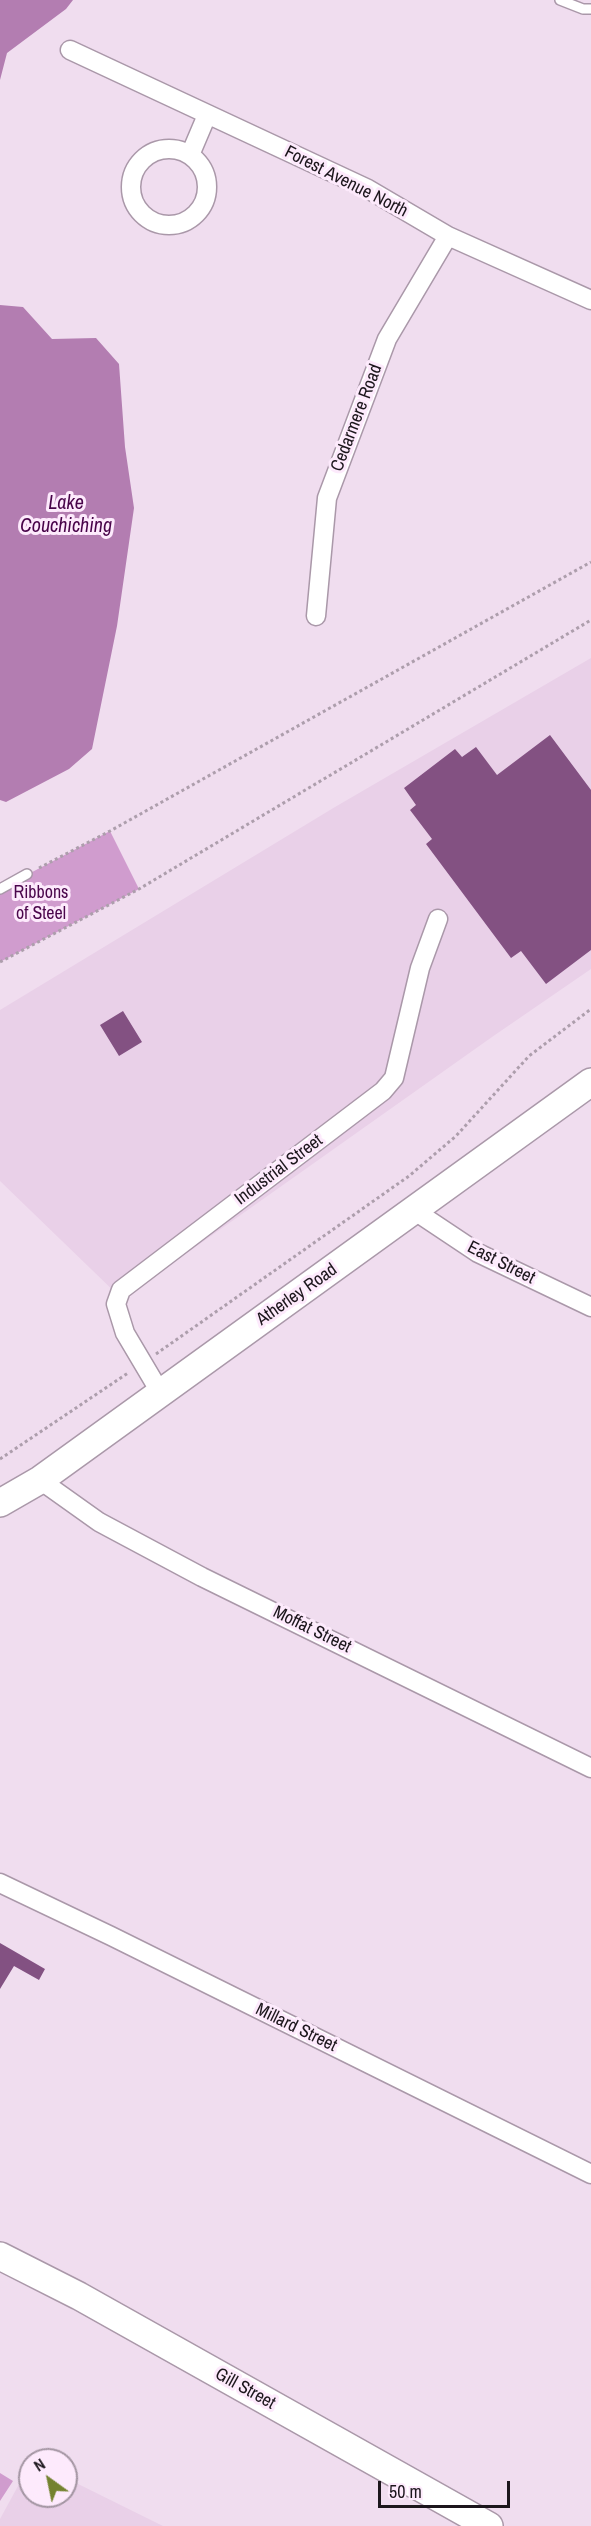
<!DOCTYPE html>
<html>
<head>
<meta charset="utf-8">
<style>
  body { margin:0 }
  #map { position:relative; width:591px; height:2526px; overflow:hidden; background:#f0ddef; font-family:"Archivo Narrow",sans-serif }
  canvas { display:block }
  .north { position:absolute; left:18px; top:2448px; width:60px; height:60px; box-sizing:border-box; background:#fdeafc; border:2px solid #a395a2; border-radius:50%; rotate:327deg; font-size:16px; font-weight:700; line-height:24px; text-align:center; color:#1c161c }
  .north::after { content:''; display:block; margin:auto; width:21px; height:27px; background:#74822f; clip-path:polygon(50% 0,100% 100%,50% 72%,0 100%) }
  .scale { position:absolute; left:378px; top:2481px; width:132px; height:27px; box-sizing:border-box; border:3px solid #1c161c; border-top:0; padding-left:8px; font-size:18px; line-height:21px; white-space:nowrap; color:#1c161c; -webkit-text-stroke:4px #fdeafc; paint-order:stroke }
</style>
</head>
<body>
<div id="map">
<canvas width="591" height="2526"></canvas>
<div class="north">N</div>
<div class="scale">50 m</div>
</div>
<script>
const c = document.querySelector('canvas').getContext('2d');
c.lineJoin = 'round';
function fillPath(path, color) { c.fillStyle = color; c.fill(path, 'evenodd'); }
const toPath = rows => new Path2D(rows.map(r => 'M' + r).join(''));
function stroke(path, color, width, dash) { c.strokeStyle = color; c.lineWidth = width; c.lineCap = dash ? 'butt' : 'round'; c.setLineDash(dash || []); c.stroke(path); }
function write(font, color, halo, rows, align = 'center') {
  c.font = font + ' "Archivo Narrow",sans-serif'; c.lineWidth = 6; c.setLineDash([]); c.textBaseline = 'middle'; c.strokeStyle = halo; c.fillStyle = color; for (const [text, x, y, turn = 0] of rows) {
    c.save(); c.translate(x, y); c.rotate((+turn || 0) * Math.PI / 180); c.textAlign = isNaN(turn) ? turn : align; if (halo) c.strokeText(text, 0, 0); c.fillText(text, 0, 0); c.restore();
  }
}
fillPath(toPath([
  [591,658,591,969,492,1037,122,1299,0,1181,0,1010,335,807],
  [30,2464,30,2496,66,2496,66,2478,163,2526,0,2526,0,2519]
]), '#e9d0e8');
fillPath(toPath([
  [110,831,139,889,0,962,0,889],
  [0,2473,13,2481,0,2501]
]), '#d09cce');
fillPath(toPath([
  [0,0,73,0,66,9,7,53,0,80],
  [0,305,23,307,52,339,96,338,119,364,125,447,134,508,117,626,92,749,69,769,6,802,0,800]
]), '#b37db1');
fillPath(toPath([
  [550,735,591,790,591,950,546,984,521,951,511,958,426,844,432,839,410,810,416,805,404,788,455,749,462,757,476,747,497,775],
  [123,1011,142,1042,119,1056,100,1025],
  [0,1943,45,1969,39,1980,14,1966,0,1989]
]), '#835182');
const lane = toPath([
  [560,0,583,9,591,9],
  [0,889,27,874]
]);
const street = toPath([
  [70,50,368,189,448,236,591,300],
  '131 187a38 38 0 1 1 76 0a38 38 0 1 1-76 0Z',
  [190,155,207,115],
  [316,616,327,498,387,339,448,236],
  [415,1211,478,1253,591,1307],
  [160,1392,125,1333,116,1304,121,1290,383,1091,394,1078,420,968,438,919],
  [40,1480,99,1522,202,1577,591,1768],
  [0,1883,111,1936,591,2174]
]);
const secondary = toPath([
  [0,1503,40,1480,591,1082],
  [0,2256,79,2296,489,2526]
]);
stroke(lane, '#aa98a9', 12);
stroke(street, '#aa98a9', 21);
stroke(secondary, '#aa98a9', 30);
stroke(toPath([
  [39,868,110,831,591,562],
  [0,962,139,889,591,620],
  [156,1354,409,1176,456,1136,529,1056,591,1009],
  [0,1459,128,1373]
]), '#ad9eac', 3, [3, 3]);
stroke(lane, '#fff', 9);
stroke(street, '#fff', 18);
stroke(secondary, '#fff', 27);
write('18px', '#1c161c', '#fdeafc', [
  ["Forest Avenue North",346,182,27],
  ["Cedarmere Road",357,418,-69],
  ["Industrial Street",279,1170,-37],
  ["East Street",501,1263,27],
  ["Atherley Road",297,1295,-35],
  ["Moffat Street",312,1630,26],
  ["Millard Street",296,2028,26],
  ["Gill Street",245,2389,29]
]);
write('18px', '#4b064c', '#fdeafc', [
  ["Ribbons",41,893],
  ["of Steel",41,914]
]);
write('italic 20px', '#480349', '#fdeafc', [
  ["Lake",66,504],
  ["Couchiching",66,527]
]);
</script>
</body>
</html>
